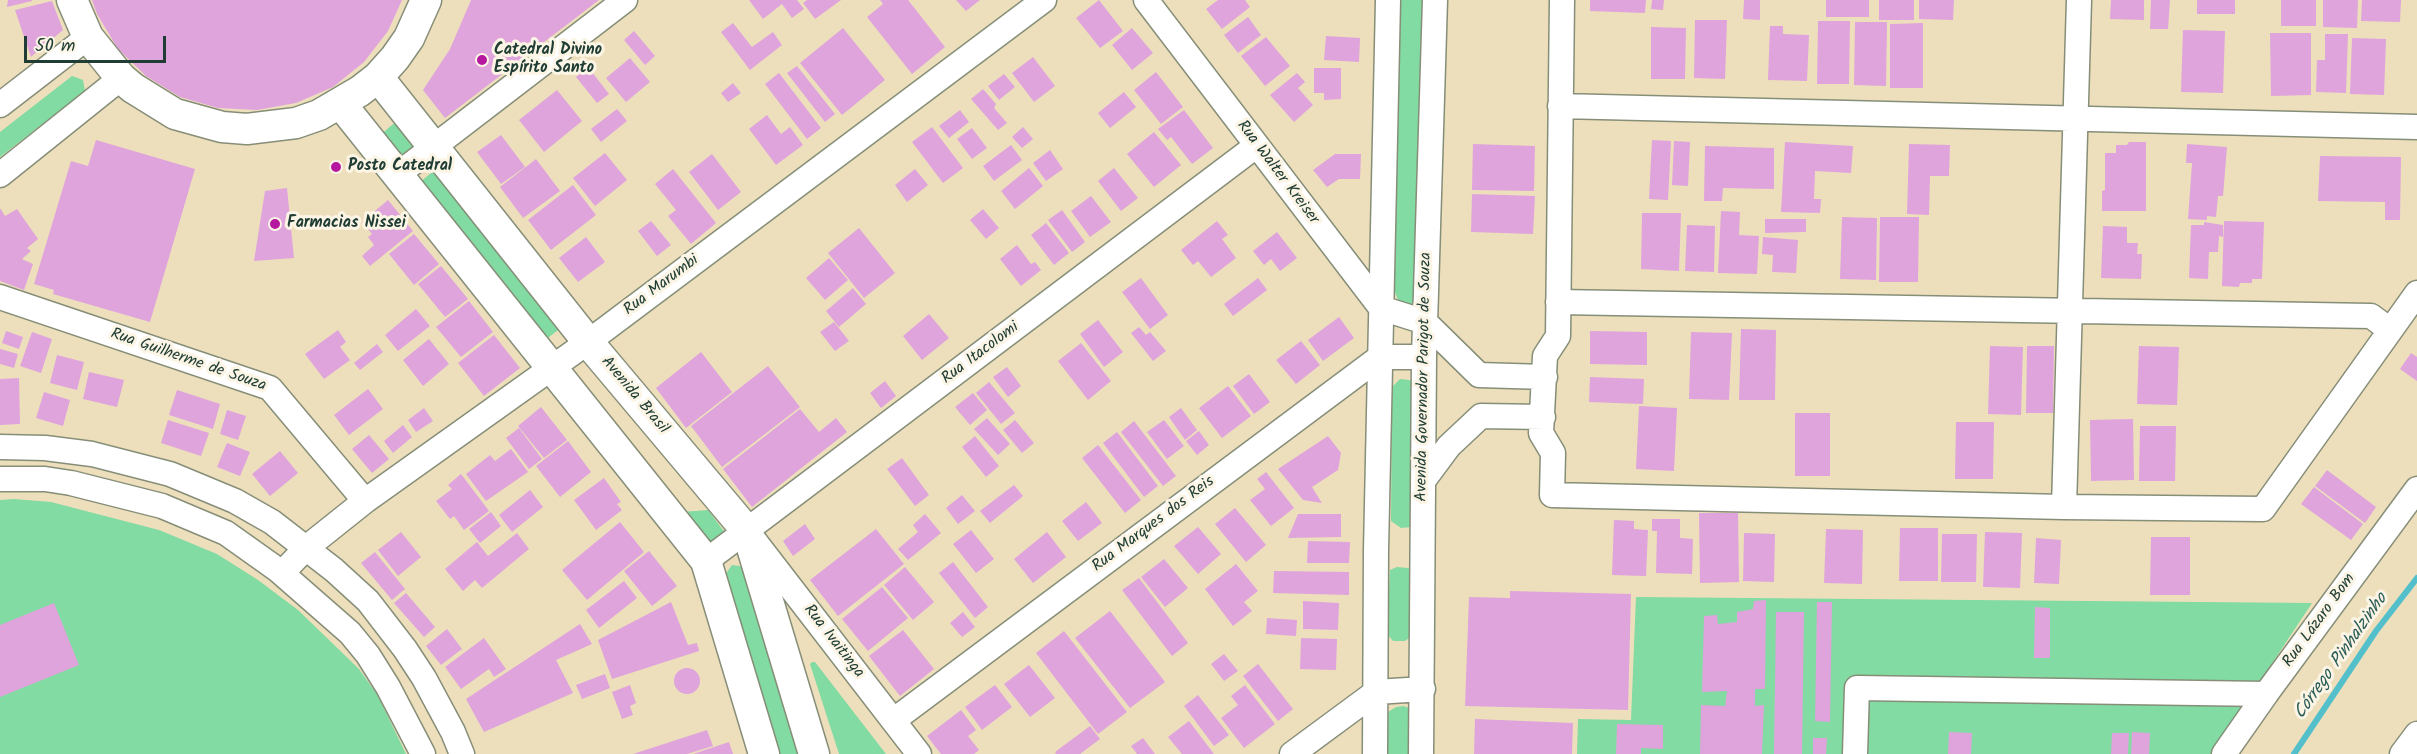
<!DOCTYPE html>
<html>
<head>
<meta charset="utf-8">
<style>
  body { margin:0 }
  #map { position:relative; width:2417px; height:754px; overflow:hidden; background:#eddfbc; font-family:Kalam,sans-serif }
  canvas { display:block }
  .scale { position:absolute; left:24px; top:36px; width:142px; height:27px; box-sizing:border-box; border:3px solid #1f3d34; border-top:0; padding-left:8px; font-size:18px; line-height:21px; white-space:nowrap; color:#1f3d34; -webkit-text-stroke:4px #fcf5e5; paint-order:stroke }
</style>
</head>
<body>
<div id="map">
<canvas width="2417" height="754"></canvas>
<div class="scale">50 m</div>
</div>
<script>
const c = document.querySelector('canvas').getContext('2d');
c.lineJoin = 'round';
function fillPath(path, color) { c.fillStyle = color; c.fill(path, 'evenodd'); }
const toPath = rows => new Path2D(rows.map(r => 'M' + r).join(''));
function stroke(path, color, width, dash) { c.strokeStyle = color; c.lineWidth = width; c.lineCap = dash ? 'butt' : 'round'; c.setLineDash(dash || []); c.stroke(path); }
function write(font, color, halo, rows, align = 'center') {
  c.font = font + ' Kalam,sans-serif'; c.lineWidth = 6; c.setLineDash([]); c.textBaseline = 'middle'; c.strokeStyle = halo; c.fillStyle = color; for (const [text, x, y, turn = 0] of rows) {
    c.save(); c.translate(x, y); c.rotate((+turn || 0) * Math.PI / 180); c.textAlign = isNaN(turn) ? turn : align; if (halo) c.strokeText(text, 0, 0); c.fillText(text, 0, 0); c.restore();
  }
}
fillPath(toPath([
  [1400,0,1426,0,1419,297,1413,304,1406,305,1398,300,1394,290],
  [72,76,83,80,85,91,0,157,0,132],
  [398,120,418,145,398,160,379,136],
  [437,168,562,327,544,341,419,183],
  [1400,379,1409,380,1417,385,1411,527,1401,528,1391,521,1392,387],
  [14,499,51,502,159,530,217,554,258,580,298,610,359,669,378,696,406,754,0,754,0,500],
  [708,510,726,534,709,545,682,512],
  [732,565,746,567,803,754,780,754,724,576],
  [1397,567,1408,568,1415,572,1413,635,1405,641,1393,641,1387,634,1390,570],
  [1636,597,2312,603,2212,754,1577,754,1578,719,1631,720],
  [812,662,815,662,886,754,839,754,810,664],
  [1404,706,1411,709,1413,754,1387,754,1388,712,1396,707]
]), '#81dba2');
stroke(toPath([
  [2294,754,2376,631,2417,578]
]), '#52bfcb', 6);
fillPath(toPath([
  [8,0,32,0,32,1,7,7],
  [92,0,402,0,388,31,364,62,333,87,296,103,257,110,218,108,180,97,146,76,118,49,97,14],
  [471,0,599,0,445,118,423,90,450,49],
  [749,0,797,0,804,9,792,18,782,4,763,19],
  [807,0,841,0,815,19,803,3],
  [880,0,908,0,945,47,912,74,867,17,883,4],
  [956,0,980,0,966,11],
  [1099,0,1123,31,1100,48,1076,18],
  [1218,0,1245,0,1250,7,1222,29,1206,9],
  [1590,0,1646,0,1645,13,1590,11],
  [1652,0,1664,0,1663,10,1651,9],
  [1744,0,1760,0,1760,20,1743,19],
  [1826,0,1869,0,1869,17,1826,17],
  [1879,0,1914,0,1914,20,1879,20],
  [1919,0,1954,0,1953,20,1919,19],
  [2111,0,2144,0,2144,20,2110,19],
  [2151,0,2170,0,2168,29,2150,29],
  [2197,0,2235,0,2235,14,2197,14],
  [2281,0,2316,0,2316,26,2281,26],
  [2323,0,2358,0,2357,28,2323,27],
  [2362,0,2401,0,2400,22,2361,21],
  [52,1,63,30,31,57,15,10],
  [1248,17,1261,35,1238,53,1224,35],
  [1695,20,1727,20,1725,79,1694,78],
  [1818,21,1850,21,1849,84,1817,84],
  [1855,22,1887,22,1886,86,1854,85],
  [733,23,752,47,773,32,782,45,750,70,721,32],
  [1923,23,1923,88,1890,88,1890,24],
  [1770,26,1783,26,1783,34,1809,35,1807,81,1768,80],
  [1651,27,1686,28,1685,79,1651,79],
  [843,28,885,80,842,115,800,63],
  [1132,28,1153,53,1132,70,1112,45],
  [2183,30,2225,31,2223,93,2181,92],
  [634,31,655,56,645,65,624,40],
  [2270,33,2311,33,2311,95,2271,96],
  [2325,34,2348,34,2346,93,2316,92,2317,60,2325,60],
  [1326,36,1360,38,1359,62,1324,60],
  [1266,37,1290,66,1265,86,1241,56],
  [2352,38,2386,39,2384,95,2350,94],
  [1033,57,1055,86,1034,102,1012,73],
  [630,58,650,82,626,102,606,78],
  [797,66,835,114,825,122,787,73],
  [588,67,609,94,597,103,576,77],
  [1314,68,1341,68,1341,99,1324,100,1324,93,1314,93],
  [1156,72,1183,107,1161,124,1134,90],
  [779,73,821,128,807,139,765,84],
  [1297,73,1305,82,1298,88,1313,105,1294,122,1270,95],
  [1004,74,1015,87,999,100,988,86],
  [733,83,741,93,728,102,721,93],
  [983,89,996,104,994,108,1007,123,998,130,971,99],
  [557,90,582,121,544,152,519,120],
  [1124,92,1136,107,1110,128,1098,113],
  [617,109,627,121,601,142,591,129],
  [960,110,969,122,949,138,939,126],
  [1184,110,1213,148,1192,164,1171,137,1167,140,1158,129],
  [767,115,781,134,790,127,803,145,776,165,749,129],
  [932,127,963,168,943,183,912,142],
  [1023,127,1033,139,1022,148,1012,137],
  [972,128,987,148,972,159,957,139],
  [1154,132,1181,165,1154,187,1127,154],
  [501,135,525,167,501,184,477,152],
  [96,140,195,169,150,322,53,294,54,290,34,284,71,161,88,166],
  [1652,140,1671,141,1668,200,1649,199],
  [1674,141,1690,142,1688,186,1672,185],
  [1785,142,1853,146,1851,173,1815,171,1814,199,1821,199,1820,213,1781,212],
  [2129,142,2146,142,2146,211,2102,211,2102,191,2105,190,2105,153,2116,153,2116,145,2127,145],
  [1473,144,1535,146,1534,191,1472,190],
  [1909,144,1950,145,1949,176,1930,176,1929,215,1907,214],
  [2187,144,2227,147,2223,196,2218,196,2216,217,2207,216,2207,220,2188,219,2192,163,2186,163],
  [1011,145,1022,160,994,181,983,166],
  [1705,146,1774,148,1774,189,1723,188,1722,201,1704,201],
  [1050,150,1063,169,1046,181,1033,163],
  [605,153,627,180,595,206,573,178],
  [712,154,741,192,718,210,689,172],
  [1335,154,1361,154,1360,179,1339,179,1327,187,1313,170],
  [2320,156,2401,157,2400,220,2385,220,2385,202,2318,201],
  [536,159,560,191,523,218,500,187],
  [1029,168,1043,186,1015,209,1001,191],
  [1114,168,1138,198,1121,211,1098,181],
  [673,169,716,223,691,244,668,216,676,210,655,184],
  [915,169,928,185,907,202,895,185],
  [573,185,596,215,551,250,528,220],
  [287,188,294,258,254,261,265,191],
  [1472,194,1535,196,1533,234,1471,232],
  [1091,196,1111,222,1090,237,1071,211],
  [388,200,413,231,370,266,362,256,374,245,368,237,372,234,362,222],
  [0,208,5,216,17,209,38,239,27,248,31,251,22,259,33,264,24,290,0,281],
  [983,209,999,228,986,239,970,220],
  [1062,210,1085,242,1072,252,1048,220],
  [1721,211,1740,212,1739,235,1759,236,1757,274,1718,273],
  [1642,213,1681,213,1679,271,1641,269],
  [1842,217,1877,218,1876,280,1840,279],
  [1880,217,1919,217,1918,282,1879,282],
  [1765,219,1806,219,1806,232,1765,233],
  [651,221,671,245,657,256,638,231],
  [1217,221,1228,235,1222,239,1236,258,1211,277,1198,261,1193,265,1181,250],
  [2224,221,2264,222,2262,279,2252,279,2252,283,2240,283,2239,287,2222,286],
  [2204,222,2223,225,2223,237,2219,236,2218,252,2209,252,2208,279,2189,278,2191,225,2204,225],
  [1046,223,1069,253,1054,265,1031,235],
  [1687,225,1715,226,1714,272,1685,271],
  [2103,226,2127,227,2127,243,2138,243,2137,254,2142,254,2141,279,2101,278],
  [859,228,895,273,864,298,828,253],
  [1277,232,1297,258,1280,271,1271,259,1264,265,1253,251],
  [414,234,439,264,414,285,389,254],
  [586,237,605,262,578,282,559,258],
  [1763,237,1798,240,1796,273,1772,272,1773,255,1762,254],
  [1017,245,1031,264,1035,262,1041,270,1021,286,1000,259],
  [829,258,848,280,825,300,806,278],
  [441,266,468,299,445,317,418,284],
  [1141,278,1168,315,1150,329,1122,292],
  [1258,278,1267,290,1233,316,1224,304],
  [853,288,866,304,839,327,826,311],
  [469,301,493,332,461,357,436,327],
  [416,309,430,326,398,351,385,335],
  [929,314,949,338,922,360,903,336],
  [1339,317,1354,338,1323,361,1308,340],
  [1098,320,1123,352,1104,367,1080,334],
  [834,322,849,341,835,351,820,332],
  [1139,327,1146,335,1150,332,1166,351,1153,361,1131,333],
  [1741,329,1776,330,1775,400,1739,400],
  [338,330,346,342,340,347,350,360,324,379,305,354],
  [6,331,23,337,19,349,2,343],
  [1590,331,1647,332,1647,365,1590,364],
  [32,332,52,339,41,373,20,366],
  [1691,332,1732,333,1729,400,1689,399],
  [494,335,520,368,484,396,458,363],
  [429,339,449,364,423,386,403,360],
  [1301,341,1320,365,1296,384,1276,360],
  [1081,343,1111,381,1088,400,1058,361],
  [377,344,383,352,360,370,354,363],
  [1990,346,2023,347,2021,415,1988,414],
  [2027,346,2054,346,2053,413,2026,413],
  [2139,346,2179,347,2177,405,2137,404],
  [0,349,18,354,14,368,0,364],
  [701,352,732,392,686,428,656,388],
  [2411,353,2417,357,2417,381,2400,369],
  [57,355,84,362,77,390,50,383],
  [768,366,800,407,722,467,691,426],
  [1007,367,1021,386,1008,397,993,377],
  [89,372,124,380,117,407,83,399],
  [1249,374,1270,402,1254,414,1233,386],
  [1590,377,1644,379,1643,404,1589,402],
  [19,378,20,424,0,425,0,379],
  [885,381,896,396,881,408,870,393],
  [989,382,1015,413,1001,424,976,393],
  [1228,386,1251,416,1222,438,1199,408],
  [368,389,383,409,349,435,334,415],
  [177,390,220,404,213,429,169,415],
  [44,392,70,400,63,426,36,418],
  [973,393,987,410,970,425,955,407],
  [1639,406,1677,408,1674,471,1636,469],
  [541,407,567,440,544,458,518,426],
  [424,408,433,421,416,432,408,420],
  [1181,408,1197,430,1185,440,1169,417],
  [800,409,819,432,836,418,847,432,752,507,723,469],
  [227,410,246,416,238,440,220,434],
  [1795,413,1830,413,1830,476,1795,476],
  [987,418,1010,444,998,455,974,429],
  [2133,419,2134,480,2091,481,2090,420],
  [168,420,209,433,201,456,161,443],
  [1015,420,1034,443,1022,453,1003,430],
  [1164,420,1184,446,1167,459,1147,432],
  [1134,421,1176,476,1163,486,1121,432],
  [1956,422,1994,422,1993,479,1955,479],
  [403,425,412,437,393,453,384,441],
  [2140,426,2176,426,2175,481,2139,481],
  [519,428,542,459,529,469,506,438],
  [1199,431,1209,445,1197,455,1186,441],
  [1117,432,1158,486,1144,497,1103,443],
  [369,435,389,459,372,473,352,449],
  [975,436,999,466,986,477,962,447],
  [1328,436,1341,453,1338,470,1312,487,1322,503,1303,500,1278,469],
  [568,441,591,472,560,497,536,466],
  [227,443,250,452,240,476,217,467],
  [1098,445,1141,500,1125,513,1082,458],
  [511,449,528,472,486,501,466,474,490,455,495,461],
  [280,451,298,473,270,496,252,474],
  [902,458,929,495,915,506,887,469],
  [2327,470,2376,507,2365,523,2315,486],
  [1266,472,1294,508,1271,526,1250,500,1265,489,1257,479],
  [461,474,489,511,464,530,454,516,450,519,436,501,452,489,448,485],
  [604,478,621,502,617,504,622,510,596,530,574,500],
  [1014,485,1023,496,990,523,980,511],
  [2314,487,2363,524,2351,540,2301,504],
  [530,490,543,507,512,532,499,515],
  [962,495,975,511,958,524,946,508],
  [1086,502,1102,523,1078,541,1062,521],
  [1235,508,1266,545,1246,562,1215,524],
  [491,512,501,526,480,543,469,529],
  [1699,513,1738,513,1739,582,1700,583],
  [925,514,941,533,908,560,898,549,918,532,913,525],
  [1298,514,1341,514,1341,537,1288,538],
  [1652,519,1680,519,1680,538,1693,539,1692,574,1656,573,1657,531,1652,531],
  [1614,520,1634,521,1634,529,1648,530,1646,576,1612,575],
  [620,522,644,552,587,600,562,570],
  [805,524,815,539,793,556,783,541],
  [1198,527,1221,554,1198,574,1174,546],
  [1900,528,1938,528,1938,581,1899,581],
  [876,529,904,564,838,616,810,580],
  [1826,529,1863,530,1862,584,1824,583],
  [971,530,994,559,976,573,953,544],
  [401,532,421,557,398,576,378,550],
  [1047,532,1066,557,1033,583,1014,559],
  [1985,532,2022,533,2020,588,1983,587],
  [517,533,529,549,482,588,475,580,463,591,445,569,477,542,488,556],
  [1744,533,1775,534,1774,582,1743,581],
  [1942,534,1977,534,1976,582,1941,582],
  [2151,537,2190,537,2190,595,2150,595],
  [2036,538,2061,540,2059,584,2034,583],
  [1308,541,1350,542,1349,563,1307,563],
  [649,551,677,586,652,606,624,571],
  [375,552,405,589,392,600,361,563],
  [1164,559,1188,588,1165,607,1141,577],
  [953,562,988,607,975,618,939,573],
  [1236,564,1258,591,1244,602,1252,611,1233,626,1205,589],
  [905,567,934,602,913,620,884,585],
  [1274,571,1349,572,1349,595,1273,593],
  [1139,578,1188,643,1172,656,1122,590],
  [624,581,637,598,599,628,586,610],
  [882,587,908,618,868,651,842,619],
  [1510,591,1631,594,1628,710,1465,706,1469,597,1510,598],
  [406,593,435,627,424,637,394,603],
  [1766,600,1765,689,1755,689,1755,706,1764,705,1762,754,1700,754,1701,705,1725,706,1727,691,1702,692,1704,616,1717,615,1718,624,1737,622,1737,612,1753,609,1754,601],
  [1303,601,1339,603,1338,630,1303,629],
  [671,602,688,645,697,643,699,651,612,679,598,640],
  [1817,602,1832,602,1830,722,1815,721],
  [54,603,79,665,0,697,0,625],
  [2035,607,2050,608,2050,658,2034,658],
  [1110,611,1165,682,1130,708,1075,638],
  [963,612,975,627,962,637,950,623],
  [1776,612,1804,612,1802,754,1774,754],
  [1267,618,1297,620,1296,636,1266,634],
  [580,624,592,644,556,660,573,693,484,732,466,699],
  [447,629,462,649,441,665,426,646],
  [903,630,934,669,900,696,869,656],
  [1064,631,1127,712,1098,734,1036,653],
  [484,638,506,669,494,677,489,669,461,689,445,667],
  [1301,638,1337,639,1336,670,1300,669],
  [1224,654,1238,671,1224,681,1211,664],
  [1258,664,1293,709,1278,721,1243,676],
  [1029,665,1055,698,1030,717,1004,684],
  '674 681a13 13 0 1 1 26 0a13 13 0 1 1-26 0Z',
  [605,674,610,688,582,699,576,685],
  [630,685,636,703,630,706,633,715,622,719,612,692],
  [995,685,1012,707,982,730,965,707],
  [1245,685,1275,724,1244,748,1221,718,1238,705,1231,696],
  [1198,695,1229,735,1214,746,1184,706],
  [961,710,976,730,968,736,979,750,974,754,941,754,927,736],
  [1475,719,1573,723,1572,754,1474,754],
  [1189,721,1214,754,1182,754,1168,737],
  [1617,724,1663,725,1663,749,1641,748,1641,754,1616,754],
  [1090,726,1100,739,1080,754,1056,754,1055,752],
  [707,730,713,746,687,754,633,754],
  [1949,732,1972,733,1971,754,1948,754],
  [2132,732,2150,733,2149,754,2131,754],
  [2112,733,2129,733,2128,754,2111,754],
  [1143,738,1155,754,1137,754,1131,746],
  [1813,738,1827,738,1826,754,1813,754],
  [729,742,733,754,693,754]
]), '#dfa4dc');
const minor = toPath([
  [1146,0,1381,308,1425,322,1479,375,1545,377],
  [1562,0,1558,336,1545,356,1541,433,1553,453,1552,495,2064,507,2263,509,2417,293],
  [0,105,88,37],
  [1560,106,2417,127],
  [0,175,121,78],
  [397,175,625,0],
  [0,297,270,388,365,501],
  [1558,302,2371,316,2390,330],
  [0,447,45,448,92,454,170,474,235,501,272,522,334,570,368,601,405,649,424,678,453,732,462,754],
  [0,479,45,479,71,483,162,506,226,533,278,570,350,633,368,655,388,687,423,754],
  [1423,481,1449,446,1481,416,1543,417],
  [2064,507,2079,0],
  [754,540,919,754],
  [706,561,1256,146],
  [282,573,306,548,365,501,588,342,1044,0],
  [894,720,1380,357,1424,357],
  [1292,754,1376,692,1423,689],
  [1375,754,1376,550,1388,0],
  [1421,754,1424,357,1435,0],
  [1855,754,1857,688,2266,694],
  [2224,754,2266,694,2417,489],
  [2402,754,2417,734]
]);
const major = toPath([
  [72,0,88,37,121,78,133,88,175,114,222,127,247,129,296,123,319,115,360,91,378,77,395,58,409,38,426,0],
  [378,77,588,342,747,531,814,754],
  [341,104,706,561,764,754]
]);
stroke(minor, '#868e78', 27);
stroke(major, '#868e78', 33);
stroke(minor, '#fff', 24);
stroke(major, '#fff', 30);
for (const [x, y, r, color] of [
  [482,60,6,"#b5179e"],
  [336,167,6,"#b5179e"],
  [275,224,6,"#b5179e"]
]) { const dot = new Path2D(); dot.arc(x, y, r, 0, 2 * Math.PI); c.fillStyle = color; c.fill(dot); stroke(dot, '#fcf5e5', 2); }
write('bold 16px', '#1f3d34', '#fcf5e5', [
  ["Catedral Divino",494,51],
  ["Espírito Santo",494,69],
  ["Posto Catedral",348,167],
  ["Farmacias Nissei",287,224]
], 'left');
write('16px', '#1f3d34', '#fcf5e5', [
  ["Rua Walter Kreiser",1277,173,53],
  ["Rua Marumbi",662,286,-37],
  ["Rua Itacolomi",981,354,-37],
  ["Rua Guilherme de Souza",188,361,19],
  ["Avenida Governador Parigot de Souza",1425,377,-89],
  ["Avenida Brasil",634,396,50],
  ["Rua Marques dos Reis",1154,525,-37],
  ["Rua Lázaro Bom",2320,621,-54],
  ["Rua Ivaitinga",833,642,52]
]);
write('italic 18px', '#2c5e5a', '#fcf5e5', [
  ["Córrego Pinhalzinho",2342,657,-55]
]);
</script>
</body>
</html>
